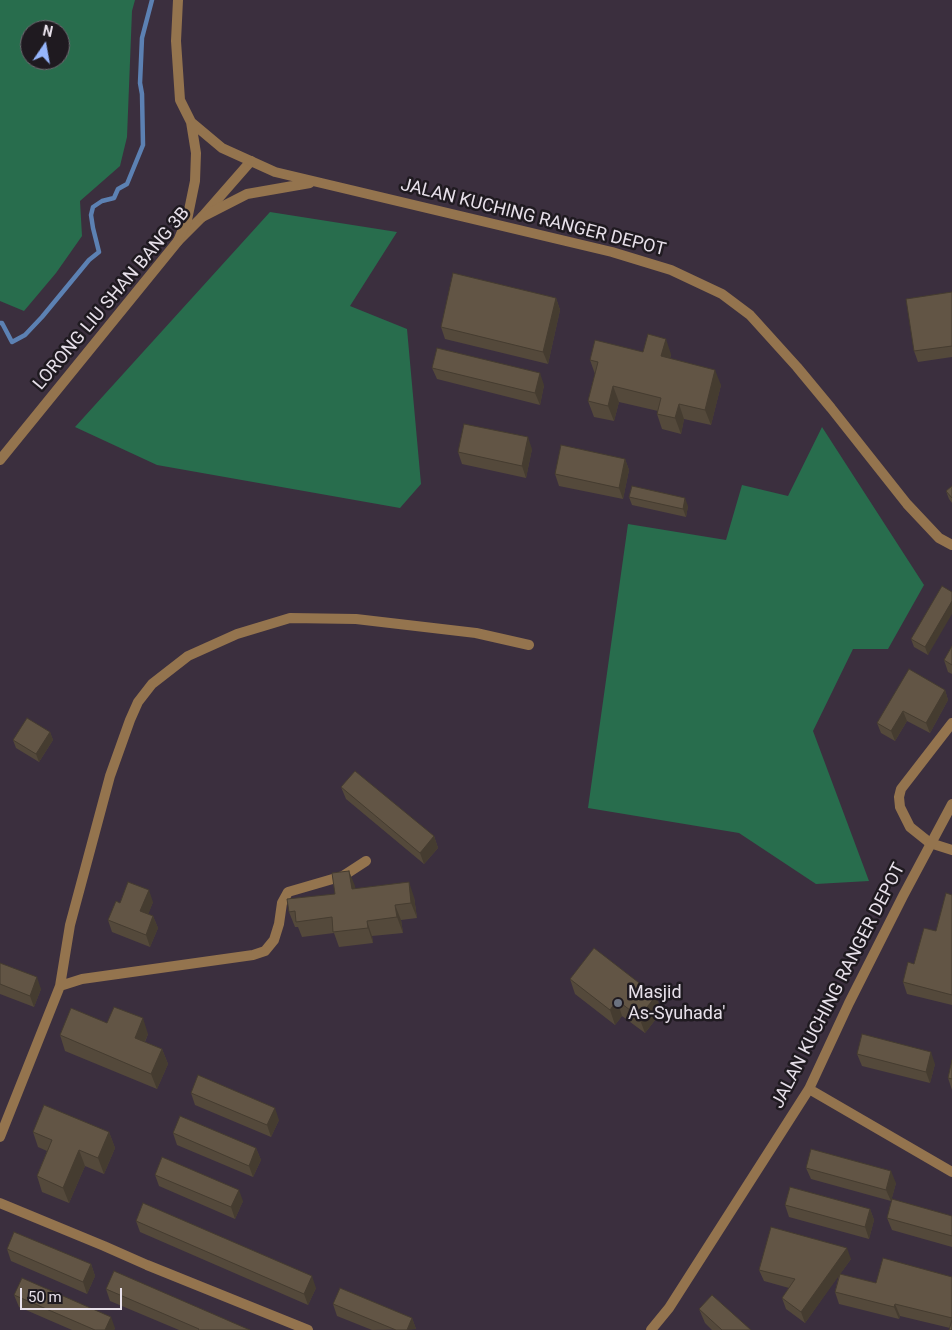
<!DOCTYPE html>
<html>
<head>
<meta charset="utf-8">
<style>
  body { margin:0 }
  #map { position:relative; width:952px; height:1330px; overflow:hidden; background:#3b2f3e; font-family:Roboto,sans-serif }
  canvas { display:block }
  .north { position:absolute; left:20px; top:20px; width:50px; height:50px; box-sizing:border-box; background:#1f1a20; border:1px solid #6f6971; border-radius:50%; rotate:12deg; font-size:14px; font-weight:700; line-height:20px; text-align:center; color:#e7e0ea }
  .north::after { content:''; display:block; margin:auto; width:18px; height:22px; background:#96b6fd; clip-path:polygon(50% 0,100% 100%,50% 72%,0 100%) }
  .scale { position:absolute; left:20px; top:1288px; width:102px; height:22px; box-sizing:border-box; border:2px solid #e7e0ea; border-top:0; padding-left:6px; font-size:15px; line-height:18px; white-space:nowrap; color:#e7e0ea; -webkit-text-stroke:4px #1f1a20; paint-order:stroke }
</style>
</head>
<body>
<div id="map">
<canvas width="952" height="1330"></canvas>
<div class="north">N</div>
<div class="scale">50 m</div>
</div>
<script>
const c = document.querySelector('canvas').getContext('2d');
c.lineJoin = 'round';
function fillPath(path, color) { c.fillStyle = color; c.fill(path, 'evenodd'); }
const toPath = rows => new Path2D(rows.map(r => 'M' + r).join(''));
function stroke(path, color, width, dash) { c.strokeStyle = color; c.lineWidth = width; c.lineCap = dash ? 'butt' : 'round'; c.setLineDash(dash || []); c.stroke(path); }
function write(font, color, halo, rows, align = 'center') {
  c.font = font + ' Roboto,sans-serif'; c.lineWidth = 5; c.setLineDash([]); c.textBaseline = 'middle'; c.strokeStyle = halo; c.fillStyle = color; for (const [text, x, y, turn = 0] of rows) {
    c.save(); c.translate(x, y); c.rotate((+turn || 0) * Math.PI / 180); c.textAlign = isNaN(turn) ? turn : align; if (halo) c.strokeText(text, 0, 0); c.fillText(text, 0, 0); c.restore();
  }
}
fillPath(toPath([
  [0,0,135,0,132,11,127,137,120,166,80,201,82,236,56,273,24,311,0,301],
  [30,30,60,30,60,60,30,60],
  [270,212,397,232,350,306,407,329,421,484,400,508,157,465,75,427],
  [822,427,924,585,888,649,853,649,813,731,869,881,816,884,739,833,588,808,628,524,726,540,742,485,788,496]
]), '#286d4d');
stroke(toPath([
  [0,323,2,323,12,342,25,335,42,317,89,260,99,252,93,228,91,215,93,207,102,201,114,198,118,189,127,184,143,145,142,94,140,83,142,38,152,0]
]), '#5c81b3', 4.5);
stroke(toPath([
  [0,460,178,241,202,217,251,161],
  [952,723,901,789,899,797,900,807,910,827,930,843,952,850],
  [60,986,70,925,110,776,130,720,138,702,152,684,188,656,237,634,290,618,356,619,476,633,529,645],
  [0,1137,60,986,82,979,253,955,265,951,274,940,279,924,282,903,288,892,343,876,366,861],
  [0,1203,104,1246,147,1265,308,1330]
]), '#94744e', 10);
stroke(toPath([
  [178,0,176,41,180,100,191,122,222,148,275,172,612,252,671,270,722,294,750,315,797,367,831,408,907,504,939,538,952,545],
  [202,217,247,194,310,183],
  [178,241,187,220,195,181,196,153,191,122],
  [809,1089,952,1172],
  [651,1330,669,1308,809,1089,849,1003,903,896,952,804]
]), '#94744e', 10);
fillPath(toPath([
  [952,292,952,357,918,362,914,351],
  [556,298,560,310,548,364,445,339,441,327],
  [643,352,671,354,670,359,721,385,711,425,684,419,681,434,662,429,657,414,658,411,619,402,614,421,594,417,588,401,595,374,590,360],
  [432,368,544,385,540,405,437,379],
  [532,449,526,478,462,464,458,452],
  [625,459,629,470,623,499,559,486,555,474],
  [952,486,952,503,949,499,946,491],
  [629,497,688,506,686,517,632,505],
  [952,592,928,655,914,647,911,639],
  [952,646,952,674,948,672,944,660],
  [945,690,948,700,930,733,907,721,895,741,881,733,877,723],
  [50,732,53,740,39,762,16,748,13,740],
  [341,787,434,836,438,848,424,864,346,799],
  [355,886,355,888,414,897,417,918,401,920,403,933,372,936,373,943,339,947,334,933,302,937,298,927,295,927,289,912],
  [952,895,952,1005,907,994,903,982,936,931],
  [153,902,148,914,153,916,158,928,150,947,112,932,108,920,120,903],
  [0,963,41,989,34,1007,0,994],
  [570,979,662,1011,645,1033,622,1016,615,1025,575,994],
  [107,1023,148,1034,145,1042,162,1049,168,1064,157,1089,65,1051,60,1035],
  [857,1054,935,1064,930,1083,862,1066],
  [952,1060,952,1090,948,1078],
  [191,1093,279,1120,271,1137,195,1105],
  [33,1132,109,1132,115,1148,104,1174,85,1166,69,1203,42,1192,37,1176,47,1151,38,1147],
  [173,1133,256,1148,261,1160,253,1177,177,1145],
  [806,1168,896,1183,891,1201,811,1179],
  [155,1175,243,1201,235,1219,159,1186],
  [785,1205,870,1209,874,1220,869,1239,789,1217],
  [952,1216,952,1247,892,1230,887,1218],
  [136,1221,316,1288,308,1305,140,1232],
  [7,1249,91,1264,95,1276,87,1294,11,1261],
  [851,1259,840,1274,876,1283,952,1277,952,1330,950,1328,900,1316,899,1319,839,1304,835,1292,839,1275,805,1323,786,1309,782,1298,789,1288,764,1281,759,1270],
  [106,1289,250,1330,179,1330,110,1301],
  [14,1295,115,1328,114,1330,72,1330,19,1307],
  [333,1304,412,1318,416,1329,372,1330,337,1316],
  [699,1309,751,1330,712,1330,705,1323]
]), '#54493b');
fillPath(toPath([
  [556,298,560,310,548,364,543,352],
  [666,339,671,354,667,372,661,356],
  [715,370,721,385,711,425,705,410],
  [540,373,544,385,540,405,535,393],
  [613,386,619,402,614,421,608,406],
  [679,404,684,419,681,434,675,418],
  [528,437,532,449,526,478,522,466],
  [625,459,629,470,623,499,619,488],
  [685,498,688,506,686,517,683,509],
  [952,601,952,614,928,655,925,647],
  [945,690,948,700,930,733,926,723],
  [903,711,907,721,895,741,891,731],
  [50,732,53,740,39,762,36,754],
  [434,836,438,848,424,864,420,853],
  [349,871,355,886,357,904,352,889],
  [409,882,414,897,417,918,411,903],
  [149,890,153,902,145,923,140,911],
  [395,905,401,920,403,933,397,917],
  [153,916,158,928,150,947,146,935],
  [367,921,372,936,373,943,368,928],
  [37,977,41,989,34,1007,30,996],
  [656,996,662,1011,645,1033,639,1017],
  [617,1000,622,1016,615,1025,610,1010],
  [143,1018,148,1034,140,1053,135,1038],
  [162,1049,168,1064,157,1089,151,1074],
  [931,1052,935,1064,930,1083,926,1072],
  [275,1108,279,1120,271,1137,267,1125],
  [109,1132,115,1148,104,1174,98,1158],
  [256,1148,261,1160,253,1177,249,1166],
  [79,1150,85,1166,69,1203,63,1188],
  [891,1171,896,1183,891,1201,886,1190],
  [239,1190,243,1201,235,1219,231,1207],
  [870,1209,874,1220,869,1239,865,1227],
  [847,1248,851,1259,805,1323,801,1312],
  [91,1264,95,1276,87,1294,83,1282],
  [312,1276,316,1288,308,1305,304,1294],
  [895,1304,900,1316,899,1319,894,1307],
  [111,1317,115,1328,114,1330,105,1330],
  [412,1318,416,1329,407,1330]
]), '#453c30');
const building = toPath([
  [453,273,556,298,543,352,441,327,453,273],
  [952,292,952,346,914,351,906,299,952,292],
  [648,334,666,339,661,356,715,370,705,410,679,404,675,418,657,414,661,398,613,386,608,406,588,401,598,362,590,360,595,340,643,352,648,334],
  [437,348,540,373,535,393,432,368,437,348],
  [464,424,528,437,522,466,458,452,464,424],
  [561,445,625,459,619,488,555,474,561,445],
  [632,486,685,498,683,509,629,497,632,486],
  [952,486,952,498,946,491,952,486],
  [942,586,952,592,952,601,925,647,911,639,942,586],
  [952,646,952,665,944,660,952,646],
  [909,669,945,690,926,723,903,711,891,731,877,723,909,669],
  [27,718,50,732,36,754,13,740,27,718],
  [355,771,434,836,420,853,341,787,355,771],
  [349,871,352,889,409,882,411,903,395,905,397,917,367,921,368,928,333,932,332,917,296,922,295,911,289,912,287,899,335,894,332,873,349,871],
  [128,882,149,890,140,911,153,916,146,935,108,920,116,901,120,903,128,882],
  [946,893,952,895,952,995,903,982,908,962,914,964,924,928,936,931,946,893],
  [594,948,656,996,639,1017,617,1000,610,1010,570,979,594,948],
  [0,963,37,977,30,996,0,984,0,963],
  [114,1007,143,1018,135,1038,162,1049,151,1074,60,1035,71,1008,107,1023,114,1007],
  [862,1034,931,1052,926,1072,857,1054,862,1034],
  [952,1060,952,1079,948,1078,952,1060],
  [198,1075,275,1108,267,1125,191,1093,198,1075],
  [44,1105,109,1132,98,1158,79,1150,63,1188,37,1176,52,1140,33,1132,44,1105],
  [180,1116,256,1148,249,1166,173,1133,180,1116],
  [811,1149,891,1171,886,1190,806,1168,811,1149],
  [162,1157,239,1190,231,1207,155,1175,162,1157],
  [790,1187,870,1209,865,1227,785,1205,790,1187],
  [892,1199,952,1216,952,1236,887,1218,892,1199],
  [143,1203,312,1276,304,1294,136,1221,143,1203],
  [771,1227,847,1248,801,1312,782,1298,795,1279,759,1270,771,1227],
  [14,1232,91,1264,83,1282,7,1249,14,1232],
  [883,1258,952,1277,952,1318,895,1304,894,1307,835,1292,840,1274,876,1283,883,1258],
  [114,1271,250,1330,198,1330,199,1329,106,1289,114,1271],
  [22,1278,111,1317,105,1330,95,1330,14,1295,22,1278],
  [340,1288,412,1318,407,1330,396,1330,333,1304,340,1288],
  [712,1295,751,1330,722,1330,699,1309,712,1295],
  [952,1320,952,1330,949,1330,952,1320]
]);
fillPath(building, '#625545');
stroke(building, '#453c30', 1);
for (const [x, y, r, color] of [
  [618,1003,5,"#6b7280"]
]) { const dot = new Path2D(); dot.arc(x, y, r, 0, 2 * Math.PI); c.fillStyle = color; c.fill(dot); stroke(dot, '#1f1a20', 2); }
write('18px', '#e7e0ea', '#1f1a20', [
  ["JALAN KUCHING RANGER DEPOT",533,218,14],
  ["LORONG LIU SHAN BANG 3B",112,299,-50],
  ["JALAN KUCHING RANGER DEPOT",839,986,-63]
]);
write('18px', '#e7e0ea', '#1f1a20', [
  ["Masjid",628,993],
  ["As-Syuhada'",628,1014]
], 'left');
</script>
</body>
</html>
